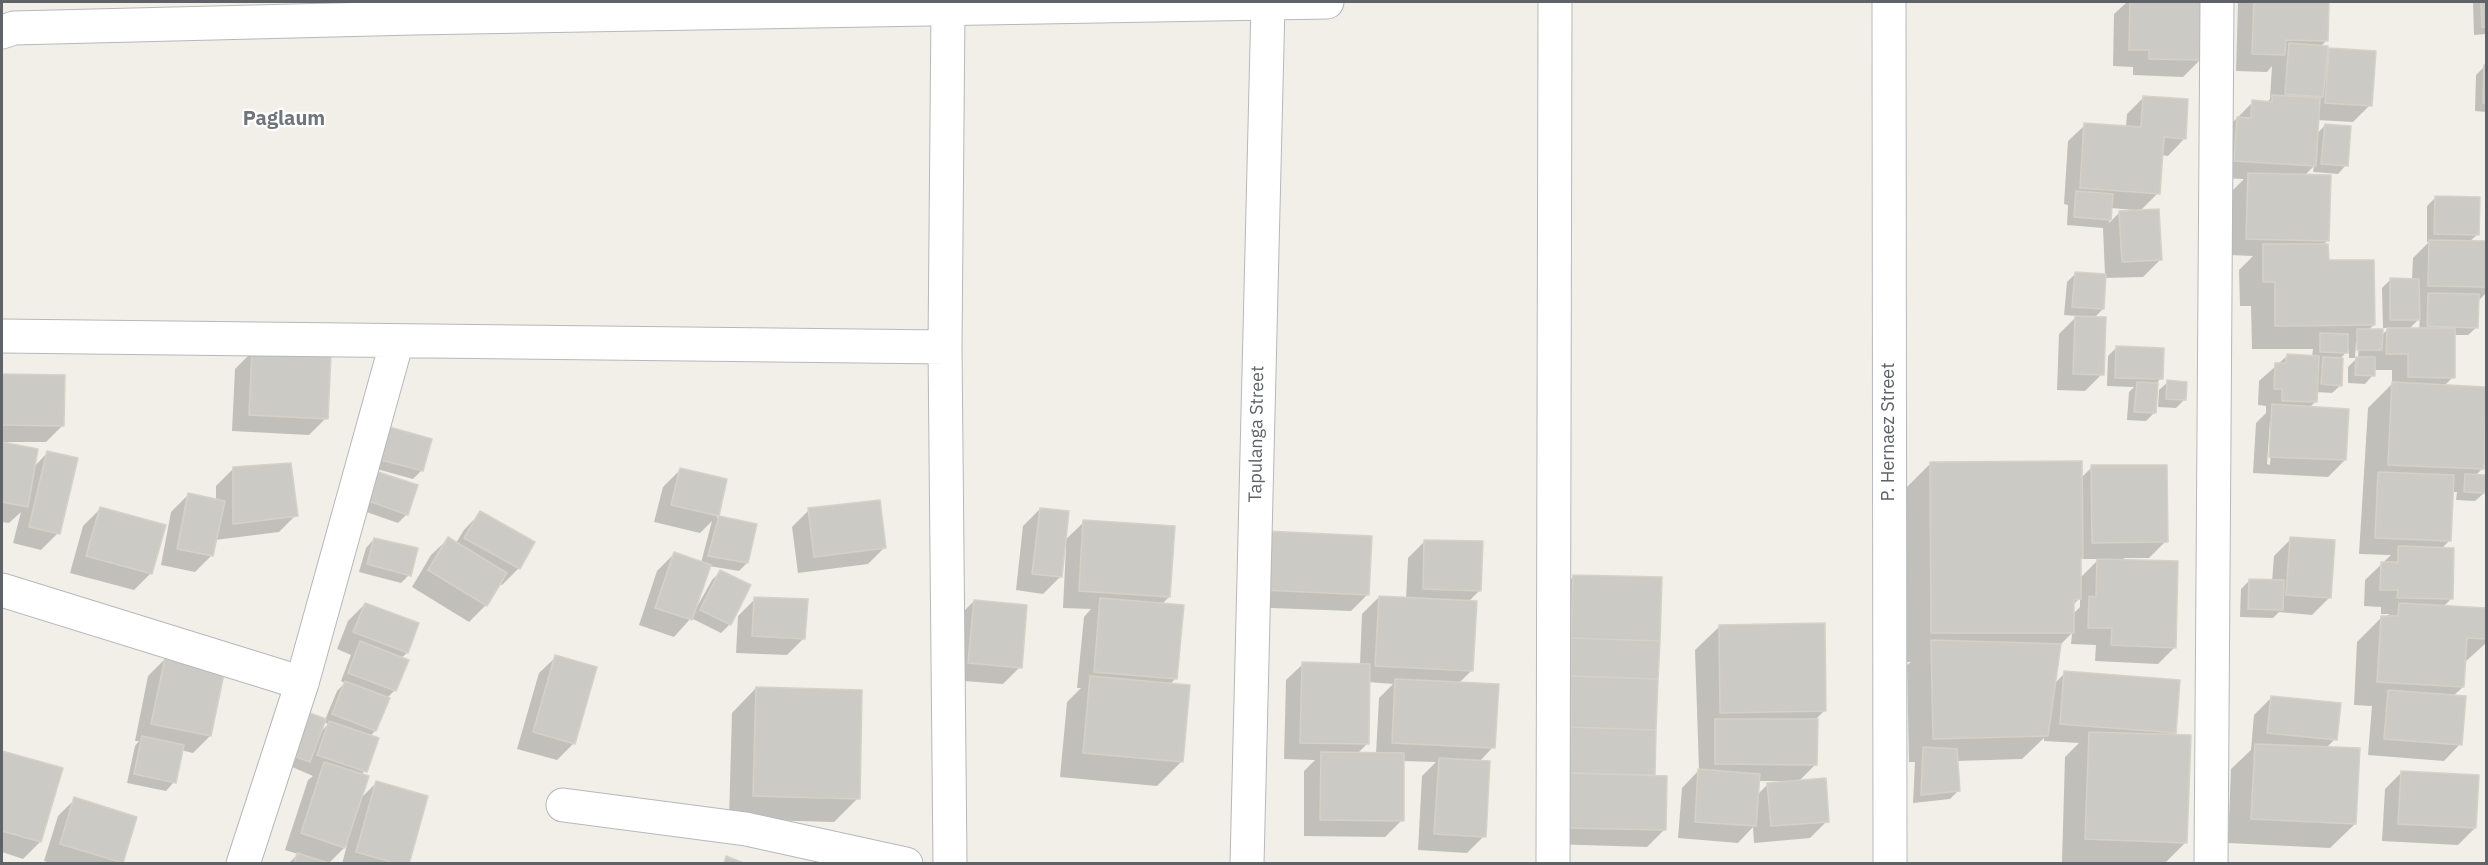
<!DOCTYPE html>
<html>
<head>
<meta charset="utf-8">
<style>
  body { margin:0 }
  #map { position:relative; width:2488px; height:865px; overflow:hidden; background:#f1efe8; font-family:"IBM Plex Sans",sans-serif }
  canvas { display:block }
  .frame { position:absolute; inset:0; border:3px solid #5f6368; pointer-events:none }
</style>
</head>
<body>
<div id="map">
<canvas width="2488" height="865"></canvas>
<div class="frame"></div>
</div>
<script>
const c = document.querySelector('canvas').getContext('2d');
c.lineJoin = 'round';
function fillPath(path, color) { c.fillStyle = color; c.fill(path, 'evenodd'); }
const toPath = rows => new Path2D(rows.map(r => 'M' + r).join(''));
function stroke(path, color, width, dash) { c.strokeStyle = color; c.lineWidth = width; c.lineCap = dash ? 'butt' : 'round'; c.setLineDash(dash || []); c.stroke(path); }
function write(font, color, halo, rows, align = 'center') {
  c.font = font + ' "IBM Plex Sans",sans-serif'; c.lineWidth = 4.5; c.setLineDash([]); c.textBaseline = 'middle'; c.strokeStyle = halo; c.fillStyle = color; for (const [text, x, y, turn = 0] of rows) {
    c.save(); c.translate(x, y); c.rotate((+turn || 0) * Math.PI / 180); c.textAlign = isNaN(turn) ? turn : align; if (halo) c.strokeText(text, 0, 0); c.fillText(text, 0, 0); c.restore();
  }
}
fillPath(toPath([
  [2127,2,2201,2,2200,60,2183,77,2133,75,2133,67,2113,66,2114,14],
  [2238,2,2327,2,2326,41,2320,47,2325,54,2330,49,2370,105,2353,122,2317,120,2317,134,2325,125,2346,165,2338,174,2313,172,2314,166,2304,176,2328,240,2323,245,2327,261,2374,325,2368,330,2381,336,2389,328,2383,328,2382,288,2390,280,2412,280,2413,258,2429,242,2427,242,2427,206,2436,197,2478,234,2469,242,2486,243,2486,293,2477,302,2477,327,2468,335,2453,335,2453,377,2444,386,2486,388,2483,468,2475,476,2484,493,2475,501,2456,500,2457,492,2452,492,2450,540,2441,549,2451,599,2443,607,2486,610,2486,643,2464,663,2463,687,2453,696,2460,744,2444,761,2368,755,2372,706,2354,705,2357,642,2381,618,2390,614,2381,614,2381,607,2364,606,2365,580,2391,555,2359,554,2368,408,2392,384,2392,370,2373,370,2373,375,2365,384,2348,383,2348,367,2357,358,2349,358,2349,349,2339,360,2341,385,2332,393,2316,392,2316,401,2309,408,2345,460,2328,477,2253,473,2256,423,2266,413,2266,406,2258,405,2259,381,2287,356,2312,357,2313,349,2252,349,2251,306,2240,306,2239,270,2253,256,2230,255,2232,191,2244,179,2218,178,2220,135,2253,102,2266,103,2270,99,2272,66,2267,72,2236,71],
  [2420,318,2419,330,2408,330],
  [2359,340,2358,358,2355,358,2356,343],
  [2270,422,2273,422,2270,465,2267,464],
  [2473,2,2486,2,2486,34,2474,35],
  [2484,67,2486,112,2475,111,2476,75],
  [2144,97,2184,139,2168,156,2161,155,2158,193,2140,211,2160,260,2143,277,2104,278,2103,309,2094,318,2102,374,2085,391,2057,390,2059,334,2077,316,2064,315,2067,282,2075,274,2105,275,2103,228,2067,225,2068,205,2064,204,2068,141,2085,125,2126,127,2127,114],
  [2111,208,2134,210,2134,212,2120,212,2109,223],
  [2116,348,2161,378,2157,383,2155,412,2146,421,2127,420,2129,392,2134,387,2107,386,2108,356],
  [252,352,326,418,309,435,232,431,235,369],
  [2,375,63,376,63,425,46,442,2,442],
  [2168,382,2184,400,2176,408,2158,407,2159,390],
  [430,440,421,471,413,479,366,466],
  [2,444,37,450,34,467,48,452,58,533,41,550,13,543,21,512,9,523,2,522],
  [1931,463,2081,478,2092,467,2166,541,2149,558,2124,558,2124,561,2175,647,2158,664,2095,661,2096,645,2071,644,2072,633,2059,646,2054,684,2065,673,2175,733,2172,736,2186,842,2164,864,2062,862,2065,757,2079,743,2044,741,2044,738,2022,759,1956,761,1958,791,1950,799,1913,803,1915,762,1909,762,1907,665,1911,662,1902,662,1901,493],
  [2080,559,2099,559,2079,579],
  [2080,598,2080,607,2072,615,2072,606],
  [233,469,296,515,279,532,215,540,212,555,195,572,161,565,171,512,188,495,216,501,216,486],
  [680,470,725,480,717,518,755,525,747,563,739,571,709,566,693,614,712,580,720,572,730,624,721,633,691,618,674,637,639,625,657,571,674,554,701,563,712,521,700,533,654,522,663,487],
  [364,480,407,514,398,523,355,508],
  [100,509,151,573,134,590,70,573,83,526],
  [1040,509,1064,541,1084,522,1169,597,1161,605,1176,678,1169,685,1181,762,1157,786,1060,777,1067,702,1081,688,1077,688,1084,617,1091,609,1063,608,1066,547,1064,547,1060,577,1043,594,1016,590,1023,526],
  [809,510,885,547,868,564,798,573,792,527],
  [480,513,533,543,518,569,502,585,499,584,486,605,469,622,412,587,431,555,448,539,456,543,464,530],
  [374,539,409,575,401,583,359,572,366,548],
  [2291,539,2329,598,2312,615,2279,612,2273,618,2240,617,2241,589,2249,581,2272,582,2274,556],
  [1425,541,1480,590,1468,602,1472,670,1458,684,1493,747,1479,762,1484,836,1467,853,1418,850,1422,776,1436,762,1403,761,1402,820,1385,837,1304,836,1304,771,1315,760,1284,759,1286,680,1303,664,1360,665,1362,614,1379,597,1406,599,1408,558],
  [1368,682,1393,684,1379,698,1376,754,1357,754,1367,744],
  [1249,549,1368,594,1351,611,1246,607],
  [1574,576,1660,579,1654,777,1664,830,1647,847,1550,844,1557,593],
  [755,599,804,638,787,655,736,653,738,616],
  [974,601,1020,667,1003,684,951,680,957,618],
  [365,604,417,624,407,653,400,659,395,690,386,699,375,731,369,737,377,739,362,775,360,799,376,783,408,864,342,864,347,845,328,864,288,864,298,854,285,850,308,780,313,776,276,760,325,720,337,691,345,683,341,681,351,655,337,649,348,621],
  [324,722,328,724,320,733],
  [1720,626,1824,711,1816,719,1816,764,1798,782,1827,821,1810,838,1754,843,1753,827,1738,843,1678,838,1682,788,1699,770,1695,650],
  [1758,781,1782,781,1783,783,1768,784,1757,795],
  [556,657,574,743,557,760,517,749,539,673],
  [165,659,210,736,193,753,181,750,174,782,166,791,127,783,135,746,139,741,135,741,148,676],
  [756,688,858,798,834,822,729,819,732,713],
  [2271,698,2335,739,2326,748,2355,824,2330,848,2228,843,2231,769,2251,750,2254,715],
  [2,753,61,769,40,842,23,859,2,852],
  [2402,772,2475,828,2458,845,2382,841,2385,789],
  [75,799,121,862,120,864,53,864,44,861,58,816]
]), '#0003');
const building = toPath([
  [2130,2,2202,2,2201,60,2149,59,2149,50,2129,50,2130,2],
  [2254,2,2329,2,2328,41,2286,40,2285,55,2252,54,2254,2],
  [2481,2,2486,2,2486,27,2482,27,2481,2],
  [2289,43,2328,46,2323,97,2285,94,2289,43],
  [2329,48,2376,51,2372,106,2325,103,2329,48],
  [2484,65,2486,65,2486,103,2483,103,2484,65],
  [2272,95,2320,98,2316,166,2234,161,2237,117,2251,118,2252,100,2272,102,2272,95],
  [2143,96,2188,99,2186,139,2164,137,2160,194,2080,188,2084,123,2141,127,2143,96],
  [2325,124,2351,126,2348,166,2321,164,2325,124],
  [2248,173,2331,175,2329,241,2246,239,2248,173],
  [2076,191,2113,194,2111,220,2074,217,2076,191],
  [2435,196,2480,197,2479,235,2434,234,2435,196],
  [2159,209,2162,260,2122,262,2119,211,2159,209],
  [2429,240,2486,241,2486,287,2428,286,2429,240],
  [2263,244,2328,244,2329,260,2374,260,2375,325,2275,326,2275,282,2263,282,2263,244],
  [2075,272,2106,274,2104,309,2072,307,2075,272],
  [2390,278,2419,279,2420,320,2390,320,2390,278],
  [2428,293,2479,294,2478,328,2427,326,2428,293],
  [2075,316,2106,317,2104,375,2073,374,2075,316],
  [2387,328,2455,328,2455,378,2408,377,2408,354,2386,354,2387,328],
  [2357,329,2383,329,2382,350,2357,350,2357,329],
  [2320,333,2348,334,2348,353,2320,352,2320,333],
  [2116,346,2164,348,2163,379,2115,378,2116,346],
  [252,351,331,355,328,419,249,415,252,351],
  [2287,354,2319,356,2317,402,2282,401,2282,389,2274,389,2275,363,2286,363,2287,354],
  [2323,357,2343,358,2342,386,2321,384,2323,357],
  [2356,357,2375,357,2375,376,2355,375,2356,357],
  [2,374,65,375,64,426,2,425,2,374],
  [2167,380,2187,382,2186,400,2166,399,2167,380],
  [2137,382,2158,383,2156,413,2134,412,2137,382],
  [2392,382,2486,387,2484,469,2388,465,2392,382],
  [2272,404,2349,409,2346,460,2269,457,2272,404],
  [382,425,432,439,423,471,373,458,382,425],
  [2,442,38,449,28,507,2,502,2,442],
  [47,451,78,458,60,534,29,527,47,451],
  [2082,461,2083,558,2081,558,2081,599,2074,600,2074,633,1931,633,1930,462,2082,461],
  [291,463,298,516,233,524,233,467,291,463],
  [2091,465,2167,465,2168,542,2092,543,2091,465],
  [680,468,727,479,719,516,671,505,680,468],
  [372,470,418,485,408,515,363,499,372,470],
  [2378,472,2454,475,2451,541,2375,538,2378,472],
  [2465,474,2486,475,2485,493,2464,492,2465,474],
  [188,493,225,501,213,556,177,549,188,493],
  [880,500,886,548,814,557,808,508,880,500],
  [100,507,166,525,152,574,86,556,100,507],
  [1040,508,1069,511,1062,577,1032,574,1040,508],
  [480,511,535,542,520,569,464,538,480,511],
  [719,516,757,524,748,563,708,556,719,516],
  [1083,520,1175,526,1170,597,1079,591,1083,520],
  [1265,531,1372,536,1369,595,1263,590,1265,531],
  [448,537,507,573,487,606,428,570,448,537],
  [2290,537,2335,540,2331,598,2286,595,2290,537],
  [374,538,418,548,411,576,367,564,374,538],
  [1424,540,1483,541,1481,591,1423,589,1424,540],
  [2398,546,2454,548,2453,599,2397,598,2398,590,2380,590,2381,562,2398,562,2398,546],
  [674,552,711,565,692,620,655,608,674,552],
  [2097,559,2178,561,2176,648,2111,645,2112,628,2088,628,2089,596,2096,597,2097,559],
  [720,570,751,585,731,625,700,610,720,570],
  [1573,575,1662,577,1660,641,1571,638,1573,575],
  [2249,579,2284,580,2283,610,2248,609,2249,579],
  [1379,596,1477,601,1473,671,1375,666,1379,596],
  [754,597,808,599,805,639,752,636,754,597],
  [1100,598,1184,605,1177,679,1094,672,1100,598],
  [974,600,1027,605,1022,668,968,663,974,600],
  [365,603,419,623,408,653,353,632,365,603],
  [2399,603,2486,608,2486,639,2467,638,2464,687,2377,682,2381,616,2398,616,2399,603],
  [1825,623,1826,711,1720,713,1719,625,1825,623],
  [1571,638,1660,641,1658,679,1571,676,1571,638],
  [1931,640,2061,644,2048,736,1933,739,1931,640],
  [360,641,409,660,396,691,348,673,360,641],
  [555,655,597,667,575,744,533,732,555,655],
  [165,658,225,669,211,736,151,724,165,658],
  [1302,662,1370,664,1369,744,1300,743,1302,662],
  [2064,671,2180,680,2176,733,2060,724,2064,671],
  [1090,676,1190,685,1183,762,1083,753,1090,676],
  [1571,676,1658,679,1656,730,1571,727,1571,676],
  [1395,679,1499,684,1495,748,1392,743,1395,679],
  [345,681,390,698,376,731,332,714,345,681],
  [756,687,862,690,860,799,753,796,756,687],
  [2388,690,2466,696,2462,745,2384,739,2388,690],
  [2271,696,2341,703,2337,740,2267,733,2271,696],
  [299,709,326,719,310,762,283,752,299,709],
  [1715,719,1818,719,1817,765,1715,764,1715,719],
  [329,721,379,738,367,772,317,755,329,721],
  [1571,727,1656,730,1655,775,1569,773,1571,727],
  [2089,732,2191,735,2187,843,2085,839,2089,732],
  [142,736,184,745,176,783,134,774,142,736],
  [2255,744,2360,748,2356,824,2251,819,2255,744],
  [1923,747,1957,749,1960,791,1921,795,1923,747],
  [2,751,63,768,41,842,2,831,2,751],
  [1321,752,1404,753,1404,821,1320,820,1321,752],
  [1439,758,1490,761,1486,837,1434,834,1439,758],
  [324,762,369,776,345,848,301,833,324,762],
  [1698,769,1760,774,1756,826,1695,822,1698,769],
  [2401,771,2479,775,2476,828,2398,824,2401,771],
  [1569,773,1667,776,1666,830,1567,828,1569,773],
  [1826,778,1829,822,1771,826,1767,783,1826,778],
  [376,781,428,796,409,864,398,864,356,852,376,781],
  [74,797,137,817,123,863,60,844,74,797],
  [297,853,332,864,294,864,297,853],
  [726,856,746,864,724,864,726,856]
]);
fillPath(building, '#cccac5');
stroke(building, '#d6d1c6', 1.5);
const minor = toPath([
  [948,8,945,347,950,864],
  [2,336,945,347],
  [2,590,302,683],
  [563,805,746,829,906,864],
  [243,864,302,683,397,341],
  [1247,864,1268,4],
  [1553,864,1555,2],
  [2211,864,2217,2]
]);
const tertiary = toPath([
  [2,32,14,28,413,18,1327,2]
]);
const secondary = toPath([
  [1889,2,1890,864]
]);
stroke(minor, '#b5b8bc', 35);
stroke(tertiary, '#b5b8bc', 35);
stroke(secondary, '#b6babf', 35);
stroke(minor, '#fff', 33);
stroke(tertiary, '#fff', 33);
stroke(secondary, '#fff', 33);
write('18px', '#5f6368', '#fff', [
  ["P. Hernaez Street",1889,432,-90],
  ["Tapulanga Street",1257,434,-89]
]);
write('bold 20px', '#70757a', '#fff', [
  ["Paglaum",284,119]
]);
</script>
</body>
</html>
